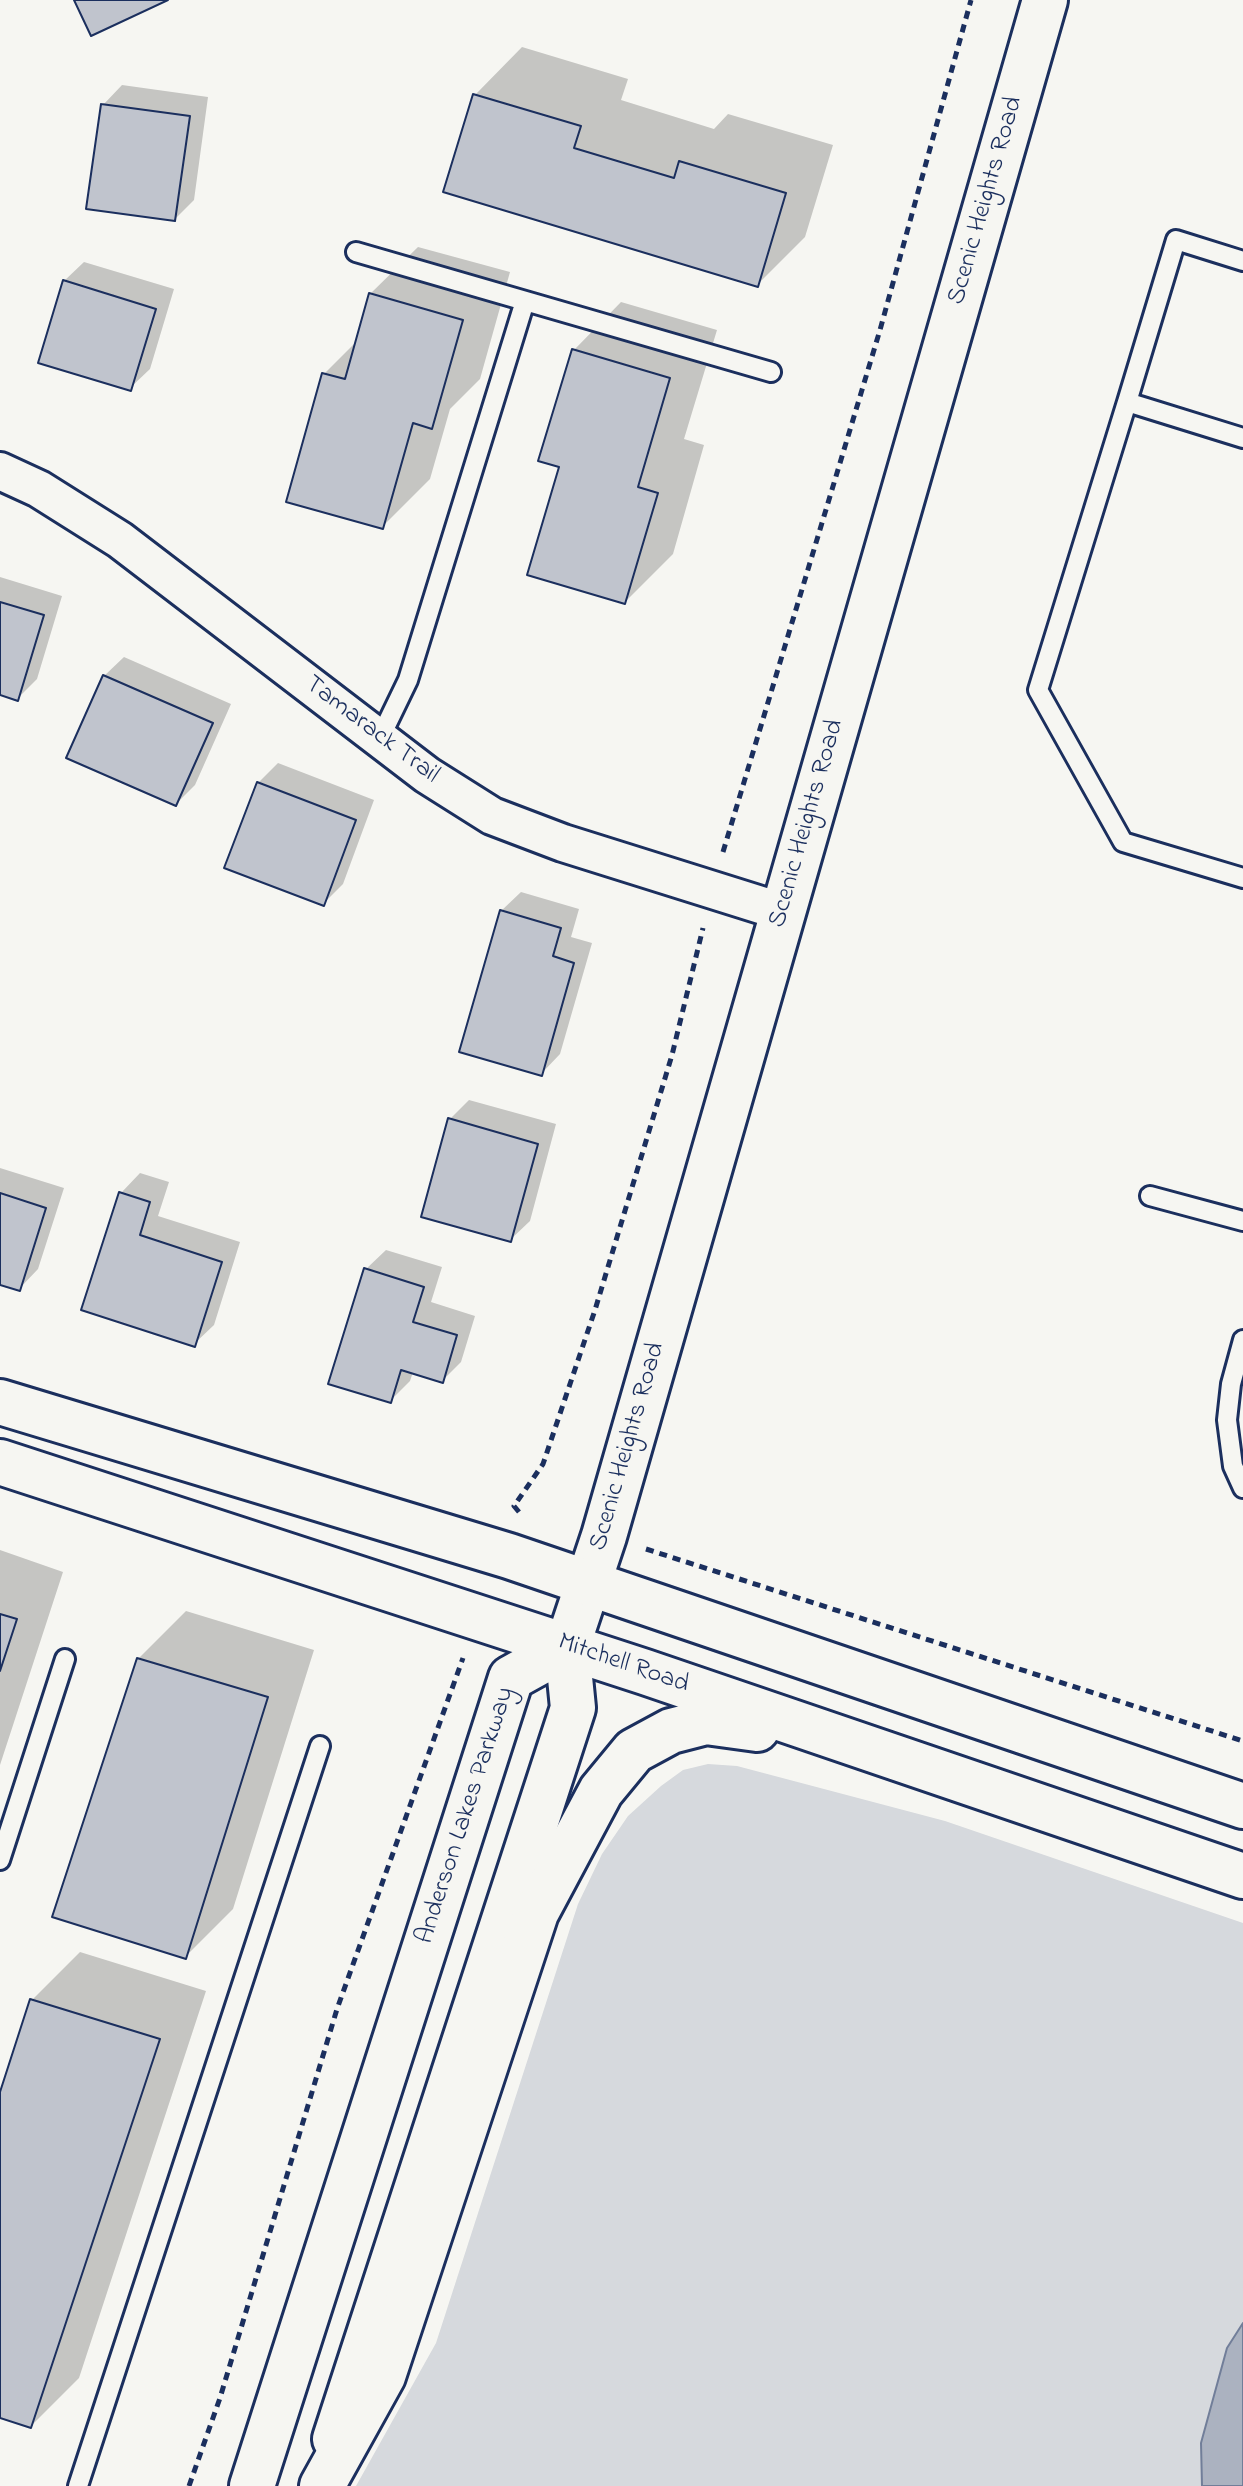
<!DOCTYPE html>
<html>
<head>
<meta charset="utf-8">
<style>
  body { margin:0 }
  canvas { display:block; background:#f6f6f2 }
</style>
</head>
<body>
<canvas width="1243" height="2486"></canvas>
<script>
const c = document.querySelector('canvas').getContext('2d');
c.lineJoin = 'round';
function fillPath(path, color) { c.fillStyle = color; c.fill(path, 'evenodd'); }
const toPath = rows => new Path2D(rows.map(r => 'M' + r).join(''));
function stroke(path, color, width, dash) { c.strokeStyle = color; c.lineWidth = width; c.lineCap = dash ? 'butt' : 'round'; c.setLineDash(dash || []); c.stroke(path); }
function write(font, color, halo, rows, align = 'center') {
  c.font = font + ' "Indie Flower",sans-serif'; c.lineWidth = 6; c.setLineDash([]); c.textBaseline = 'middle'; c.strokeStyle = halo; c.fillStyle = color; for (const [text, x, y, turn = 0] of rows) {
    c.save(); c.translate(x, y); c.rotate((+turn || 0) * Math.PI / 180); c.textAlign = isNaN(turn) ? turn : align; if (halo) c.strokeText(text, 0, 0); c.fillText(text, 0, 0); c.restore();
  }
}
fillPath(toPath([
  [708,1764,737,1766,945,1821,1243,1923,1243,2486,356,2486,436,2343,578,1904,602,1854,628,1816,661,1786,683,1770]
]), '#d6d9dd');
const water = toPath([
  [1243,2323,1243,2486,1202,2486,1201,2443,1227,2348,1243,2323]
]);
fillPath(water, '#abb2c0');
stroke(water, '#717e99', 2);
fillPath(toPath([
  [522,47,628,79,621,100,714,129,728,114,833,145,805,237,757,285,475,95],
  [122,85,208,97,194,200,175,219,103,105],
  [418,247,510,272,480,379,450,409,430,479,382,527,324,374,357,341,370,294],
  [84,262,174,289,150,369,130,388,64,281],
  [621,302,717,330,684,439,704,445,673,554,625,602,561,466,574,350],
  [0,577,62,596,37,679,17,699,0,693],
  [124,657,231,704,195,785,176,804,104,676],
  [278,763,374,800,343,884,323,904,258,783],
  [521,892,579,909,571,937,592,943,560,1054,541,1074,501,911],
  [469,1100,556,1124,530,1221,510,1240,450,1119],
  [0,1168,64,1188,38,1269,19,1289,0,1283],
  [140,1173,169,1182,158,1216,240,1242,214,1325,194,1344,83,1308,121,1193],
  [386,1250,442,1267,431,1302,475,1316,461,1362,442,1381,413,1372,410,1381,390,1401,366,1269],
  [0,1550,63,1572,0,1765],
  [186,1611,314,1650,233,1909,185,1957,138,1659],
  [80,1952,206,1991,79,2378,31,2426,0,2416,0,2098,32,2000]
]), '#0003');
const building = toPath([
  [74,0,168,0,91,36,74,0],
  [473,94,581,126,574,148,674,178,679,161,786,193,758,287,443,192,473,94],
  [101,104,190,116,175,221,86,209,101,104],
  [63,280,156,309,131,391,38,363,63,280],
  [369,293,463,320,432,429,413,423,383,529,286,502,322,373,345,379,369,293],
  [572,349,670,378,638,487,658,493,625,604,527,575,559,467,538,461,572,349],
  [0,602,44,615,18,701,0,695,0,602],
  [103,675,213,723,176,806,66,758,103,675],
  [257,782,356,820,324,906,224,868,257,782],
  [500,910,561,928,553,956,574,963,542,1076,459,1052,500,910],
  [448,1118,538,1144,511,1242,421,1217,448,1118],
  [119,1192,150,1202,140,1235,222,1262,195,1347,81,1310,119,1192],
  [0,1193,46,1208,20,1291,0,1285,0,1193],
  [364,1268,424,1287,413,1322,457,1335,443,1383,401,1370,391,1403,328,1384,364,1268],
  [0,1614,17,1619,0,1671,0,1614],
  [137,1658,268,1697,186,1959,52,1917,137,1658],
  [30,1999,160,2039,31,2428,0,2418,0,2092,30,1999]
]);
fillPath(building, '#c0c4cd');
stroke(building, '#1b2f5e', 2);
const service = toPath([
  [356,252,771,372],
  [1243,261,1176,240,1127,402,1243,438],
  [1127,402,1038,690,1123,842,1243,878],
  [380,738,408,680,525,301],
  [1150,1196,1243,1221],
  [1243,1340,1231,1384,1227,1420,1233,1466,1243,1488],
  [0,1860,65,1659],
  [78,2486,320,1746]
]);
const minor = toPath([
  [0,471,39,489,120,540,427,775,492,816,563,843,783,912]
]);
const tertiary = toPath([
  [335,2439,573,1708,567,1647,604,1536,1045,0],
  [252,2486,511,1678,567,1647]
]);
const secondary = toPath([
  [0,1402,509,1556,1243,1806],
  [0,1462,645,1672,1243,1876],
  [322,2486,383,2376,536,1913,601,1791,634,1751,671,1731,706,1722,757,1729]
]);
stroke(service, '#1b2f5e', 24);
stroke(minor, '#1b2f5e', 42);
stroke(tertiary, '#1b2f5e', 50);
stroke(secondary, '#1b2f5e', 50);
stroke(toPath([
  [723,852,880,330,971,0],
  [519,1512,514,1506,543,1464,595,1310,672,1055,703,928],
  [646,1549,1243,1741],
  [189,2486,220,2398,337,2009,463,1658]
]), '#1b2f5e', 5, [8, 6]);
stroke(service, '#f6f6f2', 18);
stroke(minor, '#f6f6f2', 36);
stroke(tertiary, '#f6f6f2', 44);
stroke(secondary, '#f6f6f2', 44);
write('26px', '#1b2f5e', '#f6f6f2', [
  ["Scenic Heights Road",987,201,-74],
  ["Tamarack Trail",371,731,37],
  ["Scenic Heights Road",808,824,-74],
  ["Scenic Heights Road",629,1447,-74],
  ["Mitchell Road",623,1665,19],
  ["Anderson Lakes Parkway",467,1816,-72]
]);
</script>
</body>
</html>
